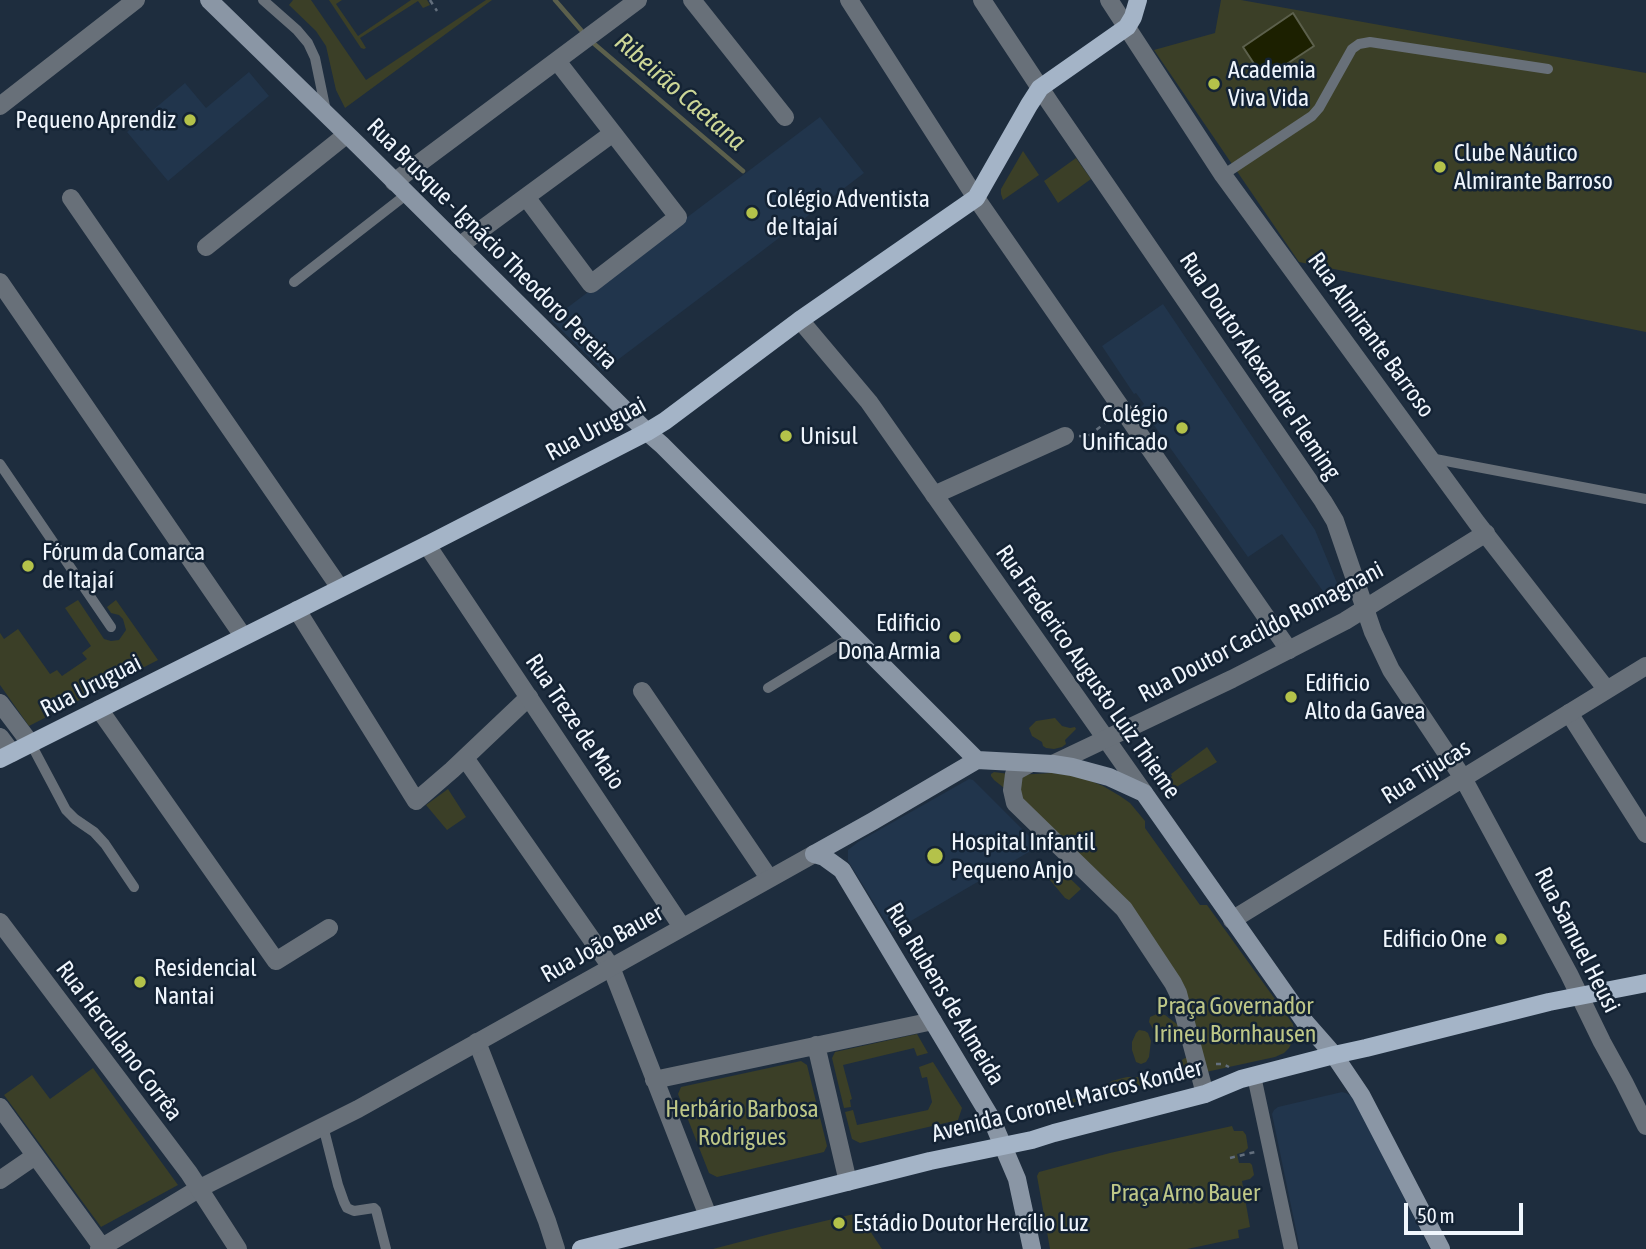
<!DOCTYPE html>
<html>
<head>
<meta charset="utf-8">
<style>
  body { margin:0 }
  #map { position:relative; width:1646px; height:1249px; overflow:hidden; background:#1e2d3e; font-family:"Asap Condensed",sans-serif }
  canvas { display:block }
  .scale { position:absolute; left:1404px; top:1203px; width:119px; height:32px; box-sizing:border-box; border:4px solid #f0f6fd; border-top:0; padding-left:9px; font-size:21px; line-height:24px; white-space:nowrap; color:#f0f6fd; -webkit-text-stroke:5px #142334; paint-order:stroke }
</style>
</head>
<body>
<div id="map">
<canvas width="1646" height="1249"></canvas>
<div class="scale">50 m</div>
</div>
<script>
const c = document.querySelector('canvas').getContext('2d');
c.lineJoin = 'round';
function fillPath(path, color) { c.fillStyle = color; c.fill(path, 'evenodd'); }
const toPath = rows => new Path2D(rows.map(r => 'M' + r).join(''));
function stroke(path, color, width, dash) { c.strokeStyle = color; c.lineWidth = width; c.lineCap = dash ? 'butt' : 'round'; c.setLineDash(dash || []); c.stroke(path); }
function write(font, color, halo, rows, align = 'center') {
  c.font = font + ' "Asap Condensed",sans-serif'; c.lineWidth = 5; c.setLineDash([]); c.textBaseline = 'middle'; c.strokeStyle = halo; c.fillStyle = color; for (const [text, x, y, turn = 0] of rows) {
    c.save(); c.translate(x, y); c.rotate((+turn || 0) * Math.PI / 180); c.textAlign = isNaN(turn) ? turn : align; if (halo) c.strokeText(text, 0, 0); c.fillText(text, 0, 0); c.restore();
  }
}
fillPath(toPath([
  [249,72,269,96,168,181,127,132,185,83,206,108],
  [820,117,864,173,758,254,603,371,551,320],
  [1163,304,1315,530,1337,583,1333,596,1330,601,1282,534,1248,557,1141,407,1144,404,1136,393,1134,394,1102,346],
  [969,779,973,780,1039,846,892,932,848,861,848,850,858,842],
  [1342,1092,1346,1093,1353,1097,1430,1249,1300,1249,1272,1114,1274,1110,1278,1107]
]), '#21354c');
fillPath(toPath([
  [293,0,311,0,366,80,486,0,492,0,345,108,336,90,326,46,316,31,289,5],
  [329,0,342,0,336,4,358,36,411,0,427,0,430,5,423,8,418,1,360,38,366,48,364,49,361,48],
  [1221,0,1241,0,1646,73,1646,332,1299,262,1154,50,1215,33],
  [1023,151,1039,175,1003,200,1001,194,1001,189],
  [1076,158,1091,179,1058,203,1044,181],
  [78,600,104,639,111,641,119,640,126,630,123,619,119,615,111,613,107,607,116,600,158,660,29,726,0,685,0,633,4,639,18,629,50,674,57,670,62,676,87,659,82,653,91,646,65,608],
  [1055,718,1062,726,1070,728,1075,727,1076,729,1065,740,1066,744,1062,747,1054,749,1046,748,1043,746,1042,742,1032,736,1029,728,1036,721],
  [1207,747,1217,762,1165,794,1155,779,1159,777,1163,781,1169,779,1172,776,1171,774],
  [994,772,1017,775,1052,773,1068,775,1086,779,1103,786,1120,796,1130,803,1145,821,1145,828,1200,905,1207,905,1293,1024,1295,1036,1289,1048,1284,1053,1275,1057,1206,1072,1181,989,1023,803,994,780,991,776,991,774],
  [448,789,466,817,447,830,426,805],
  [1058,867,1081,889,1069,900,1065,898,1050,880,1050,877],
  [1157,1014,1165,1015,1178,1025,1180,1031,1178,1037,1166,1039,1156,1034,1149,1022,1150,1017],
  [1139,1030,1145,1031,1148,1033,1151,1041,1149,1057,1146,1062,1141,1064,1136,1062,1132,1050,1132,1042,1136,1033],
  [917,1034,928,1053,917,1056,914,1048,843,1065,852,1099,850,1100,851,1107,844,1108,832,1058,835,1052],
  [1190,1056,1191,1070,1187,1074,1063,1105,1055,1103,1093,1094,1099,1091,1112,1081,1119,1079,1127,1077,1154,1077,1162,1075,1171,1071,1183,1059],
  [801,1061,807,1065,827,1146,824,1152,717,1177,709,1173,678,1094,681,1087],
  [933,1062,962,1108,958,1120,860,1143,852,1139,845,1112,853,1110,857,1125,928,1110,932,1102,927,1077,922,1078,919,1067],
  [93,1068,178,1185,101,1227,4,1095,32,1075,50,1099],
  [1232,1126,1234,1131,1243,1131,1246,1135,1248,1148,1244,1152,1237,1154,1239,1163,1250,1163,1252,1165,1254,1175,1250,1179,1242,1181,1250,1227,1238,1230,1239,1238,1187,1249,1050,1249,1037,1176,1039,1172,1110,1153],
  [858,1213,882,1249,713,1249,770,1234]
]), '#3b3f27');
const water = toPath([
  [1293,13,1314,46,1264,79,1243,47,1293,13]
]);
fillPath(water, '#1c2000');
stroke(water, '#5c604c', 2);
stroke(toPath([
  [555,0,581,30],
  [592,42,743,171]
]), '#5c604c', 4.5);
stroke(toPath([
  [430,0,437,11],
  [1079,436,1087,437,1109,420],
  [1216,1064,1223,1064,1229,1067],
  [1230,1158,1255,1152]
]), '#636f7d', 2.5, [5, 5]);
stroke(toPath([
  [263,0,297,30,308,43,315,58,326,111],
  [1223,175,1312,116,1319,108,1352,49,1359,44,1370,42,1548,69],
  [294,282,407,194],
  [1430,458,1646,499],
  [0,464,111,627],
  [768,688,853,636],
  [31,744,66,810,75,819,94,832,105,844,134,887],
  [323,1126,338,1185,344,1202,347,1208,354,1211,374,1208,376,1210,386,1249]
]), '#687079', 10);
stroke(toPath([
  [1254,1076,1291,1249]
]), '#687079', 14);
stroke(toPath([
  [692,0,785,117],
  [849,0,976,198,1289,650],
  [0,106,136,0],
  [394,182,638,0],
  [526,197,591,284,678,217,613,133],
  [71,198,340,588],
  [459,246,613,133,557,61],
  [206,247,346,135],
  [0,282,243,636],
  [800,320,869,402,1144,793],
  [934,495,1065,436],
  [297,610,416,801,452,770,529,697],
  [642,691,769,878],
  [0,703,31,744],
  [99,709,276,961,329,928],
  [1569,713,1646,834],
  [0,737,12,753],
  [465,758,611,967,708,1216],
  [1029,764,1018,770,1014,774,1012,790,1015,803,1124,909,1173,983,1178,993,1205,1094],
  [477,1042,547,1221,556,1249],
  [816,1045,848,1182],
  [654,1080,933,1021],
  [0,1107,102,1247],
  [0,1180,35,1156],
  [99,1249,200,1188]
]), '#687079', 18);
stroke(toPath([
  [982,0,1050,103,1323,501,1335,521,1373,632,1391,670,1463,778,1569,974,1602,1042,1624,1082,1646,1126],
  [1109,0,1223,175,1477,523,1607,690],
  [427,545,682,927],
  [1053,764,1232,679,1345,621,1486,533],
  [1232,920,1646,666],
  [0,922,189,1173,238,1249],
  [200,1188,358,1109,814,854]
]), '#687079', 18);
stroke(toPath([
  [209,0,359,146,647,432,662,445,977,760],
  [814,854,873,821,977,760,1053,764,1072,767,1109,777,1144,793,1305,1022,1334,1055,1361,1095,1441,1249],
  [814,854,824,857,842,870,991,1118,1017,1179,1032,1249]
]), '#8a96a5', 18);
stroke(toPath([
  [0,759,427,545,647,432,665,421,800,320,976,198,1029,105,1040,88,1127,27,1133,17,1138,0],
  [581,1249,930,1161,1032,1140,1054,1133,1205,1094,1241,1079,1334,1055,1366,1048,1549,1002,1646,983]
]), '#a4b4c7', 18);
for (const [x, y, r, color] of [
  [1214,84,7,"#b4c24a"],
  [190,120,7,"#b4c24a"],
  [1440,167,7,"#b4c24a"],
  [752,213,7,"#b4c24a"],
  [1182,428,7,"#b4c24a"],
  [786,436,7,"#b4c24a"],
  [28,566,7,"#b4c24a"],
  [955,637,7,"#b4c24a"],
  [1291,697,7,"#b4c24a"],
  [935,856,9,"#b4c24a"],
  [1501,939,7,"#b4c24a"],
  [140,982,7,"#b4c24a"],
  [839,1223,7,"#b4c24a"]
]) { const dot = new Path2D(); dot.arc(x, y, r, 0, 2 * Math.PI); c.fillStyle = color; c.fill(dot); stroke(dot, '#142334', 2.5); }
write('24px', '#f0f6fd', '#142334', [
  ["Academia",1228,70],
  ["Viva Vida",1228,98],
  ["Pequeno Aprendiz",176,120,"right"],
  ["Clube Náutico",1454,153],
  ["Almirante Barroso",1454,181],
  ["Colégio Adventista",766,199],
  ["de Itajaí",766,227],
  ["Colégio",1168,414,"right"],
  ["Unificado",1168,442,"right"],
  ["Unisul",800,436],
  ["Fórum da Comarca",42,552],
  ["de Itajaí",42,580],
  ["Edificio",941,623,"right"],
  ["Dona Armia",941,651,"right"],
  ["Edificio",1305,683],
  ["Alto da Gavea",1305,711],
  ["Hospital Infantil",951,842],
  ["Pequeno Anjo",951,870],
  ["Edificio One",1487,939,"right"],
  ["Residencial",154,968],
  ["Nantai",154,996],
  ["Estádio Doutor Hercílio Luz",853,1223]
], 'left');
write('24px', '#f0f6fd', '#142334', [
  ["Rua Brusque - Ignácio Theodoro Pereira",492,244,45],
  ["Rua Almirante Barroso",1371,335,54],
  ["Rua Doutor Alexandre Fleming",1260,366,56],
  ["Rua Uruguai",596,429,-28],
  ["Rua Doutor Cacildo Romagnani",1261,632,-28],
  ["Rua Frederico Augusto Luiz Thieme",1088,672,55],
  ["Rua Uruguai",91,686,-27],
  ["Rua Treze de Maio",575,722,56],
  ["Rua Tijucas",1426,772,-32],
  ["Rua Samuel Heusi",1577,940,63],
  ["Rua João Bauer",602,944,-29],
  ["Rua Rubens de Almeida",945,994,59],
  ["Rua Herculano Corrêa",119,1041,53],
  ["Avenida Coronel Marcos Konder",1067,1101,-14]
]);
write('24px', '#bec787', '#142334', [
  ["Praça Governador",1235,1006],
  ["Irineu Bornhausen",1235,1034],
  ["Herbário Barbosa",742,1109],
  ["Rodrigues",742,1137],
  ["Praça Arno Bauer",1185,1193]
]);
write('italic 26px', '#ccd696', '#142334', [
  ["Ribeirão Caetana",680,92,41]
]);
</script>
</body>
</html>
